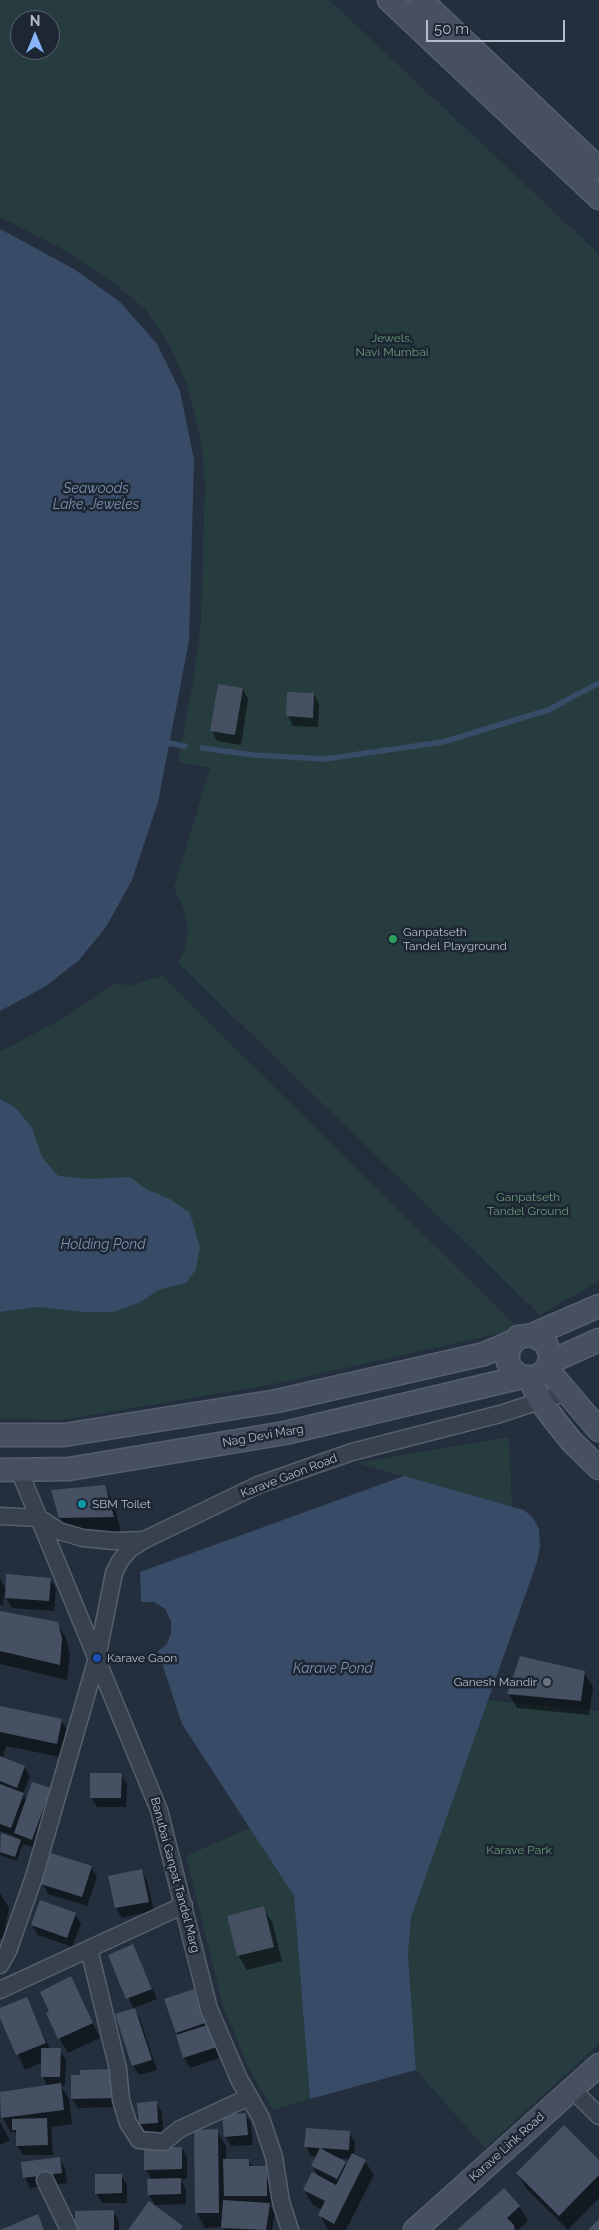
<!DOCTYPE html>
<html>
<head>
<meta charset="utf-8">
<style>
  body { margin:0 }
  #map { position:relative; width:599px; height:2230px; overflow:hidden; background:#242f3e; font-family:Raleway,sans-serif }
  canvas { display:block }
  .north { position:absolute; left:10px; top:10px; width:50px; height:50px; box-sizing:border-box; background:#1d2633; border:1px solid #59626f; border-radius:50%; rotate:0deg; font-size:14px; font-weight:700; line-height:20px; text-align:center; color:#b4bcc9 }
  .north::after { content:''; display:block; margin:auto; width:18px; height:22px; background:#8ab4f8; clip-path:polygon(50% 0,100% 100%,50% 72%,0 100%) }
  .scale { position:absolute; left:426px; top:20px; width:139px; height:22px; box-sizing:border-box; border:2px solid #b4bcc9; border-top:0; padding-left:6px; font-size:15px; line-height:18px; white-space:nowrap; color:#b4bcc9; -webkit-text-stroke:4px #1d2633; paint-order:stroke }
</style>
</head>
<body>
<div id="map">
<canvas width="599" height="2230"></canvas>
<div class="north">N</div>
<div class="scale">50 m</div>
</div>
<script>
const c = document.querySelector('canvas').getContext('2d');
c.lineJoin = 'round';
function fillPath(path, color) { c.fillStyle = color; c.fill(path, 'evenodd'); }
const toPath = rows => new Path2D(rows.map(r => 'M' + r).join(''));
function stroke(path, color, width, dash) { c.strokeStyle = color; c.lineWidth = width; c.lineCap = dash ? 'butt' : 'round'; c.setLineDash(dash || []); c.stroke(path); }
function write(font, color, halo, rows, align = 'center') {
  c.font = font + ' Raleway,sans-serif'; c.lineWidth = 5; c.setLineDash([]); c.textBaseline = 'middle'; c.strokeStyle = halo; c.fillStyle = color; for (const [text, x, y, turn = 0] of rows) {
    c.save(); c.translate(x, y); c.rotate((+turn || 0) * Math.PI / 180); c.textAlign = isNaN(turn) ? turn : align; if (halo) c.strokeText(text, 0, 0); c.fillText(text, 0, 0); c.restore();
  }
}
fillPath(toPath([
  [0,0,329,0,599,254,599,1281,540,1315,178,963,185,949,188,930,184,909,174,888,210,768,178,762,195,671,201,622,205,483,201,439,188,388,171,348,145,309,108,278,55,245,0,217],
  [20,20,50,20,50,50,20,50],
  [162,976,519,1329,269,1385,61,1420,0,1419,0,1052,67,1016,115,984,132,985],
  [509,1437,512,1507,357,1463],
  [488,1700,599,1711,599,2044,485,2148,416,2070,408,1954,411,1918],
  [250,1828,294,1896,310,2099,273,2110,249,2068,223,2006,186,1856]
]), '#263c3f');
fillPath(toPath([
  [0,229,74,269,120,302,157,344,180,391,194,460,189,641,158,802,132,880,106,927,79,960,46,986,0,1011],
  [0,1099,16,1108,32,1128,42,1157,58,1176,90,1179,130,1177,146,1189,170,1199,190,1213,200,1248,196,1269,186,1283,158,1290,141,1302,114,1312,83,1312,38,1307,0,1312],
  [404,1476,524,1510,533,1518,539,1529,540,1546,537,1562,411,1918,408,1954,416,2070,310,2099,294,1896,182,1724,158,1651,166,1645,171,1634,171,1621,165,1609,154,1602,141,1602,140,1572]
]), '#394c67');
fillPath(toPath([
  [243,689,248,699,241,745,217,741,212,731],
  [288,693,314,694,319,704,318,727,293,726,288,716],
  [104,1486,113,1501,121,1532,69,1533,60,1518],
  [0,1578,6,1590,50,1579,56,1589,54,1611,12,1608,4,1594,3,1605,0,1605],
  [0,1613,57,1623,66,1638,70,1655,67,1680,0,1664],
  [584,1672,593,1687,589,1715,517,1708,509,1694],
  [0,1707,61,1720,70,1735,65,1758,6,1746,3,1759,24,1767,30,1776,23,1794,27,1801,50,1789,56,1799,37,1849,23,1844,17,1861,0,1855,2,1835,20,1841,21,1839,0,1831],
  [121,1774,127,1784,126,1807,97,1807,91,1797],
  [91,1867,97,1877,87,1906,48,1894,43,1884],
  [142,1871,147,1881,154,1911,122,1918,116,1908,110,1877],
  [0,1893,9,1908,3,1940,0,1939],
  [263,1908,272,1922,282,1961,247,1970,238,1955],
  [75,1914,81,1924,72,1947,38,1935,32,1925],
  [133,1946,157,1999,134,2008,140,2019,157,2070,139,2075,133,2066,117,2015,134,2010,109,1955],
  [70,1978,100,2038,68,2053,59,2038],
  [193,1991,222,2057,190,2068,184,2058,177,2032],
  [26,1999,50,2049,60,2050,66,2060,65,2086,61,2086,69,2099,72,2124,51,2127,53,2155,23,2155,17,2145,17,2136,15,2132,11,2133,3,2118,0,2093,48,2086,42,2076,42,2062,25,2070,0,2015,0,2010],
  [113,2070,120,2107,78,2108,72,2099],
  [156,2102,162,2112,163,2132,146,2134,140,2124],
  [246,2114,251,2124,253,2145,231,2146,225,2136],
  [0,2122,10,2140,0,2145],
  [217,2131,226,2146,226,2161,249,2161,253,2167,266,2167,272,2177,272,2205,270,2205,275,2214,272,2230,224,2230,222,2227,205,2228,197,2213],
  [349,2132,355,2142,354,2155,365,2161,374,2175,346,2230,328,2230,320,2215,322,2210,313,2205,304,2190,319,2177,312,2166,317,2157,311,2156,306,2146],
  [336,2158,351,2159,347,2166,345,2163],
  [182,2148,187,2158,187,2179,180,2179,186,2189,186,2204,155,2205,149,2195,152,2180,146,2169],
  [59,2158,65,2168,67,2183,30,2188,25,2178,23,2163],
  [599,2162,599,2198,568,2230,526,2188,518,2173],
  [121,2175,127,2185,127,2203,102,2203,96,2193],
  [519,2206,528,2221,518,2230,459,2230],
  [113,2211,119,2221,119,2230,76,2230]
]), '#0007');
stroke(toPath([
  [169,743,185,746],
  [202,748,253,755,325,759,443,742,548,710,599,683]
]), '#394c67', 5.5);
fillPath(toPath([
  [218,684,243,688,235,735,210,731],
  [287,692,314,693,313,718,286,716],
  [105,1485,114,1517,59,1518,51,1490],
  [6,1574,51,1578,49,1601,5,1598],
  [0,1611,58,1622,62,1639,60,1665,0,1651],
  [520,1656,585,1671,581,1701,507,1694],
  [0,1706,62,1719,57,1744,0,1732],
  [0,1756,25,1766,17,1788,0,1781],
  [90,1773,122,1773,121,1798,90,1798],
  [32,1782,51,1788,32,1840,14,1833],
  [0,1784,24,1793,11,1828,0,1824],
  [1,1833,21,1840,15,1857,0,1852],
  [51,1853,92,1866,82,1897,41,1884],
  [142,1869,149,1902,115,1908,108,1876],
  [40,1900,76,1913,67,1938,31,1925],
  [264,1906,274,1947,237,1956,227,1916],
  [133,1944,152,1989,126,1999,108,1955],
  [71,1976,93,2023,58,2039,46,2013,49,2011,40,1992],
  [194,1989,205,2023,176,2033,164,1999],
  [27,1997,46,2043,16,2055,0,2018,0,2008],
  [135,2008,152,2060,132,2066,115,2014],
  [210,2024,217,2047,183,2058,176,2035],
  [41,2048,61,2048,60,2077,41,2077],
  [114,2069,115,2098,71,2099,71,2075,80,2075,80,2070],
  [61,2083,64,2110,1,2118,0,2092],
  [157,2101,158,2123,139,2124,137,2103],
  [246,2113,248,2135,224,2137,222,2115],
  [47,2118,48,2145,16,2146,16,2130,12,2130,12,2119],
  [564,2125,599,2160,599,2175,559,2216,516,2173],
  [306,2128,350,2131,349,2150,304,2147],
  [218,2129,219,2213,195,2213,194,2130],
  [182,2147,182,2169,144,2170,144,2148],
  [320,2148,346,2162,337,2179,311,2166],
  [352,2153,366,2160,334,2224,318,2215,325,2201,303,2190,312,2172,336,2185],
  [60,2157,62,2173,23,2178,21,2162],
  [223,2159,249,2159,249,2166,267,2166,267,2196,224,2196],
  [95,2174,122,2174,122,2193,95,2194],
  [181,2178,181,2194,148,2195,147,2179],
  [504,2188,520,2206,507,2218,514,2225,515,2230,457,2230],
  [223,2200,270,2203,266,2230,221,2228],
  [149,2201,183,2226,180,2230,128,2230],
  [114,2210,114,2230,75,2230,75,2211],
  [38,2214,44,2230,0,2230],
  [599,2219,599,2230,588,2230]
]), '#455162');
const street = toPath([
  [19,1470,159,1810,209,2009,239,2079,261,2118,274,2157,281,2202,290,2230],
  [0,1516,39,1518,59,1531,83,1538,114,1541,144,1540],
  [89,1949,118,2069,121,2100,128,2123,139,2140,164,2142,180,2129,249,2097],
  [0,1965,8,1951,34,1877,97,1658,114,1573,120,1561,130,1549,144,1540,258,1485,352,1452,500,1414,567,1392],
  [0,1990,184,1905],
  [572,2089,599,2116],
  [45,2180,69,2230]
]);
const secondary = toPath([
  [389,0,599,198],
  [421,0,599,169],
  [532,1335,599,1306],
  [550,1362,599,1340],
  [547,1369,599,1430],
  [529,1378,541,1402,556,1422,572,1442,599,1468],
  [0,1435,64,1435,277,1401,484,1354,512,1342],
  [0,1470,69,1469,285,1433,522,1377,536,1377,547,1369,551,1355,545,1342,532,1335,518,1337,508,1349,508,1362,511,1369,522,1377],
  [415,2230,599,2065]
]);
stroke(street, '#565f6c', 19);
stroke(secondary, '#565f6c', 25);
stroke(street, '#38414e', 16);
stroke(secondary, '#465061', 22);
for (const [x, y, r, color] of [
  [393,939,5,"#2e9e5b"],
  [82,1504,5,"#0f9aa8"],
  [97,1658,5,"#1a4fb4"],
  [547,1682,5,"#6b7280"]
]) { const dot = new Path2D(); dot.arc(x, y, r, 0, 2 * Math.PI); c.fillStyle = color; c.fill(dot); stroke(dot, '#1d2633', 2); }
write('12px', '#6b9a76', '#1d2633', [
  ["Jewels,",392,338],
  ["Navi Mumbai",392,352],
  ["Ganpatseth",528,1197],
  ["Tandel Ground",528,1211],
  ["Karave Park",519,1850]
]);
write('12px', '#b4bcc9', '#1d2633', [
  ["Ganpatseth",403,932],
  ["Tandel Playground",403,946],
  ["SBM Toilet",92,1504],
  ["Karave Gaon",107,1658],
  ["Ganesh Mandir",537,1682,"right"]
], 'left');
write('12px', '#b4bcc9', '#1d2633', [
  ["Nag Devi Marg",263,1436,-10],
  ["Karave Gaon Road",289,1476,-21],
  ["Banubai Ganpat Tandel Marg",175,1875,75],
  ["Karave Link Road",507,2147,-42]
]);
write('italic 14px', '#7c92b1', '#1d2633', [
  ["Seawoods",96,489],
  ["Lake, Jeweles",96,505],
  ["Holding Pond",103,1245],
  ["Karave Pond",333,1669]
]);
</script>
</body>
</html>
